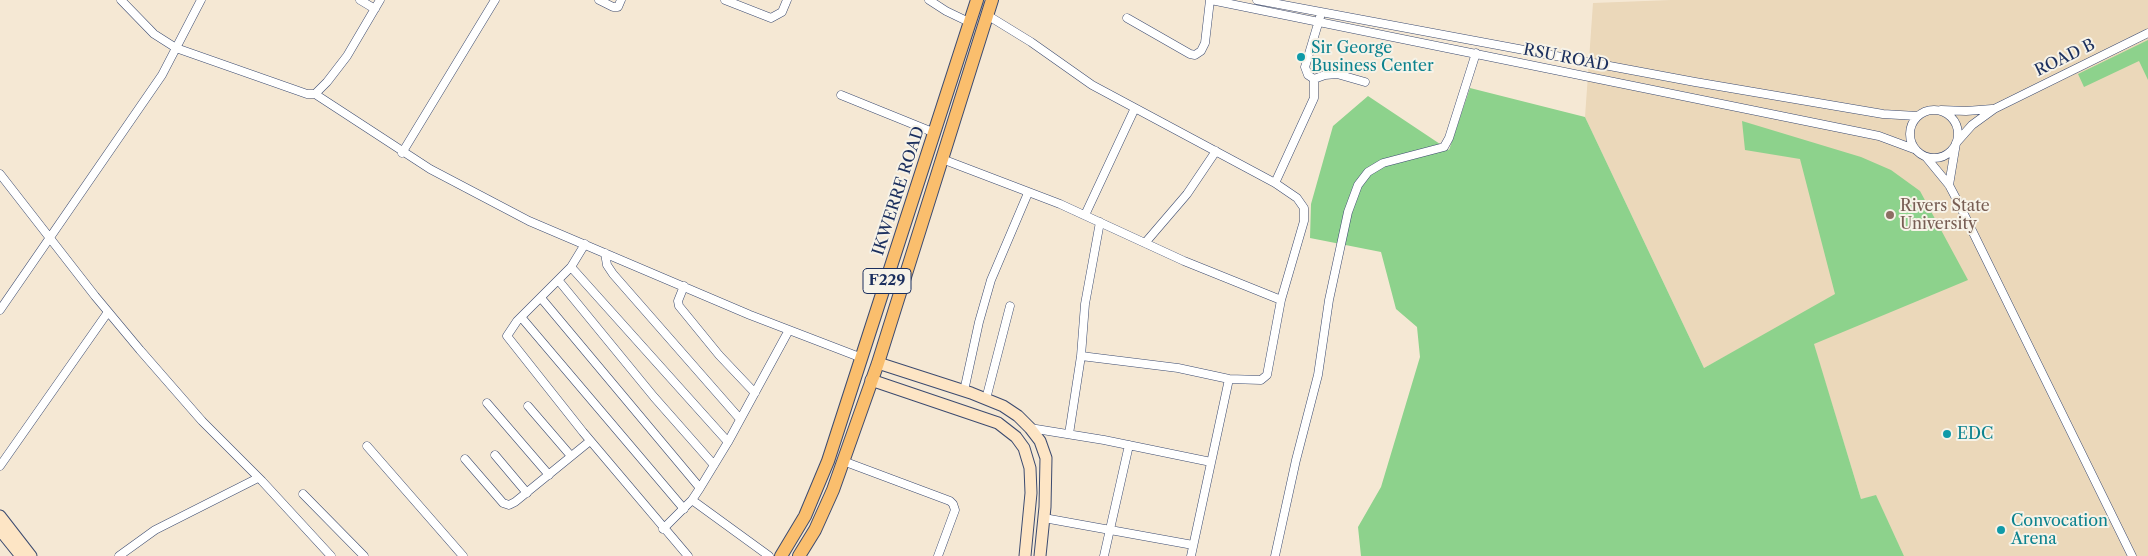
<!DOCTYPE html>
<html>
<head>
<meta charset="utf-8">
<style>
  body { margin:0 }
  canvas { display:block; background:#f5e8d4 }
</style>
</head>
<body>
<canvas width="2148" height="556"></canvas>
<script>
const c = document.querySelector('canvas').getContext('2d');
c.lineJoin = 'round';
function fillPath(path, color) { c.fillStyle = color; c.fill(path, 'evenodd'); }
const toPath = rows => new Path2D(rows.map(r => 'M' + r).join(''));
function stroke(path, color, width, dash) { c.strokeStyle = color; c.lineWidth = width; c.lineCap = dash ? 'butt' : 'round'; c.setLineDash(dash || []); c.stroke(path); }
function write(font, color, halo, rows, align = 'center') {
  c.font = font + ' "Libre Caslon Text",serif'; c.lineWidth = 4; c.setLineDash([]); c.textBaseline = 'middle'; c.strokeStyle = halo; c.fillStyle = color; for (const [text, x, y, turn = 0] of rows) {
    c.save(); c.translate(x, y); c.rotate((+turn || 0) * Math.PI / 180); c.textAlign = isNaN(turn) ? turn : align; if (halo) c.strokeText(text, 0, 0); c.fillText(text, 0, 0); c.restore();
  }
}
fillPath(toPath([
  [1671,0,2148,0,2148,556,1904,556,1876,496,1861,499,1804,313,1704,368,1585,117,1593,3]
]), '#ebd8ba');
fillPath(toPath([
  [2148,40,2148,80,2139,61,2084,87,2078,74],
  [1470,88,1585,117,1704,368,1835,294,1800,159,1745,150,1742,121,1861,157,1891,170,1920,191,1968,280,1814,344,1861,499,1876,495,1904,556,1361,556,1358,527,1381,487,1420,357,1417,327,1396,309,1381,252,1310,238,1311,204,1333,126,1368,96,1449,150]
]), '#8dd28c');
const street = toPath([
  [121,0,154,34,176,48,307,94,315,94,327,82,347,56,380,0],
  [360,0,375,9],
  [599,0,613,7,618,7,621,0],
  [725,0,771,18,782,12,787,0],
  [929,0,946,11,971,23],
  [1211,0,1879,136,1914,149],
  [1257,0,1695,82,1883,114,1917,116],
  [987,15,1031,42,1092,85,1275,183,1297,198,1304,208,1304,221,1281,300,1267,375,1261,380,1229,379,1178,368,1081,356],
  [1127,18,1190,54,1195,55,1201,51,1205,43,1210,0],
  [1314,79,1325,75,1337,74,1365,82],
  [315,94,430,169,529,221,750,315,862,358],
  [841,95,935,133],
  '1910 134a24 24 0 1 1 48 0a24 24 0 1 1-48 0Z',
  [1941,110,1966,111,1992,109],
  [402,153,495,0],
  [1926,157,1949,185,1959,204,2132,556],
  [942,159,1060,204,1184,261,1281,300],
  [0,174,95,296,140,350,202,421,262,481,331,556],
  [1275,183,1314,98,1314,79,1308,75,1305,67,1320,17],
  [1949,185,1956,143,1972,125,1994,109,2148,33],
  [1085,215,1135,108],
  [1145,243,1187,194,1216,151],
  [585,244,571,267,517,321,507,336,583,432,688,556],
  [605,253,607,265,613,274,740,419],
  [571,267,728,442],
  [559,281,654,397,714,465],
  [684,286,678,301,679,306,719,355,755,393],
  [541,298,700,488],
  [0,310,162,75,201,0],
  [521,317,684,509],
  [964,391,979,322,991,280,1028,193],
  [986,399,1010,306],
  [487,403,549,475],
  [528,406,571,456],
  [1030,428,1104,440,1211,462],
  [1069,434,1081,356,1085,304,1100,222],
  [367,446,463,556],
  [495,455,527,493],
  [465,459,503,503,509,505,515,502,590,441],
  [843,461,950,501,953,504,955,510,938,556],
  [0,466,108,312],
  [303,494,364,556],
  [692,500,769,556],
  [1044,518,1193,545],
  [663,529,692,500,700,488,728,442,789,330],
  [119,556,155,530,258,478],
  [1104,556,1129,445],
  [1191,556,1229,379],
  [1275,556,1296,460,1318,375,1329,300,1348,212,1358,185,1368,172,1383,163,1444,147,1449,138,1476,53]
]);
const secondary = toPath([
  [878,363,971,393,1003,406,1018,416,1030,428,1040,441,1046,458,1045,507,1040,556],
  [871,380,998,423,1016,437,1024,448,1030,468,1031,493,1025,556],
  [0,516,31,556],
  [0,530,21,556]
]);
const primary = toPath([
  [781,556,805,516,828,461,977,0],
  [799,556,815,530,833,490,878,363,992,0]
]);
stroke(street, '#3c4b70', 9);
stroke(secondary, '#3c4b70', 13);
stroke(primary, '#3c4b70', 14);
stroke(street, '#fff', 8);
stroke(secondary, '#fde5c5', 11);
stroke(primary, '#fabe6d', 12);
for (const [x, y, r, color] of [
  [1301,57,5,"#0f9aa8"],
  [1890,215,5,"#8d6e63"],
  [1947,434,5,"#0f9aa8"],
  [2001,530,5,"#0f9aa8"]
]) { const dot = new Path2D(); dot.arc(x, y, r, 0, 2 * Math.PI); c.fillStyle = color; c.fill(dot); stroke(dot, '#f7f3e8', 2); }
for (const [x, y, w] of [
  [887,281,48]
]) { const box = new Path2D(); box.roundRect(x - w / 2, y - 12.5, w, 25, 4); c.fillStyle = '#f7f3e8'; c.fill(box); stroke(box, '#1b2f5e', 1); }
write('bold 15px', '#1b2f5e', null, [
  ["F229",887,281]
]);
write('16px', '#0d838f', '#f7f3e8', [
  ["Sir George",1311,48],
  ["Business Center",1311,66],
  ["EDC",1957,434],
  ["Convocation",2011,521],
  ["Arena",2011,539]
], 'left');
write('16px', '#1b2f5e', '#f7f3e8', [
  ["RSU ROAD",1566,58,11],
  ["ROAD B",2065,58,-26],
  ["IKWERRE ROAD",899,191,-72]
]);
write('16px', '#785e54', '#f7f3e8', [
  ["Rivers State",1900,206],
  ["University",1900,224]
], 'left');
</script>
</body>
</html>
